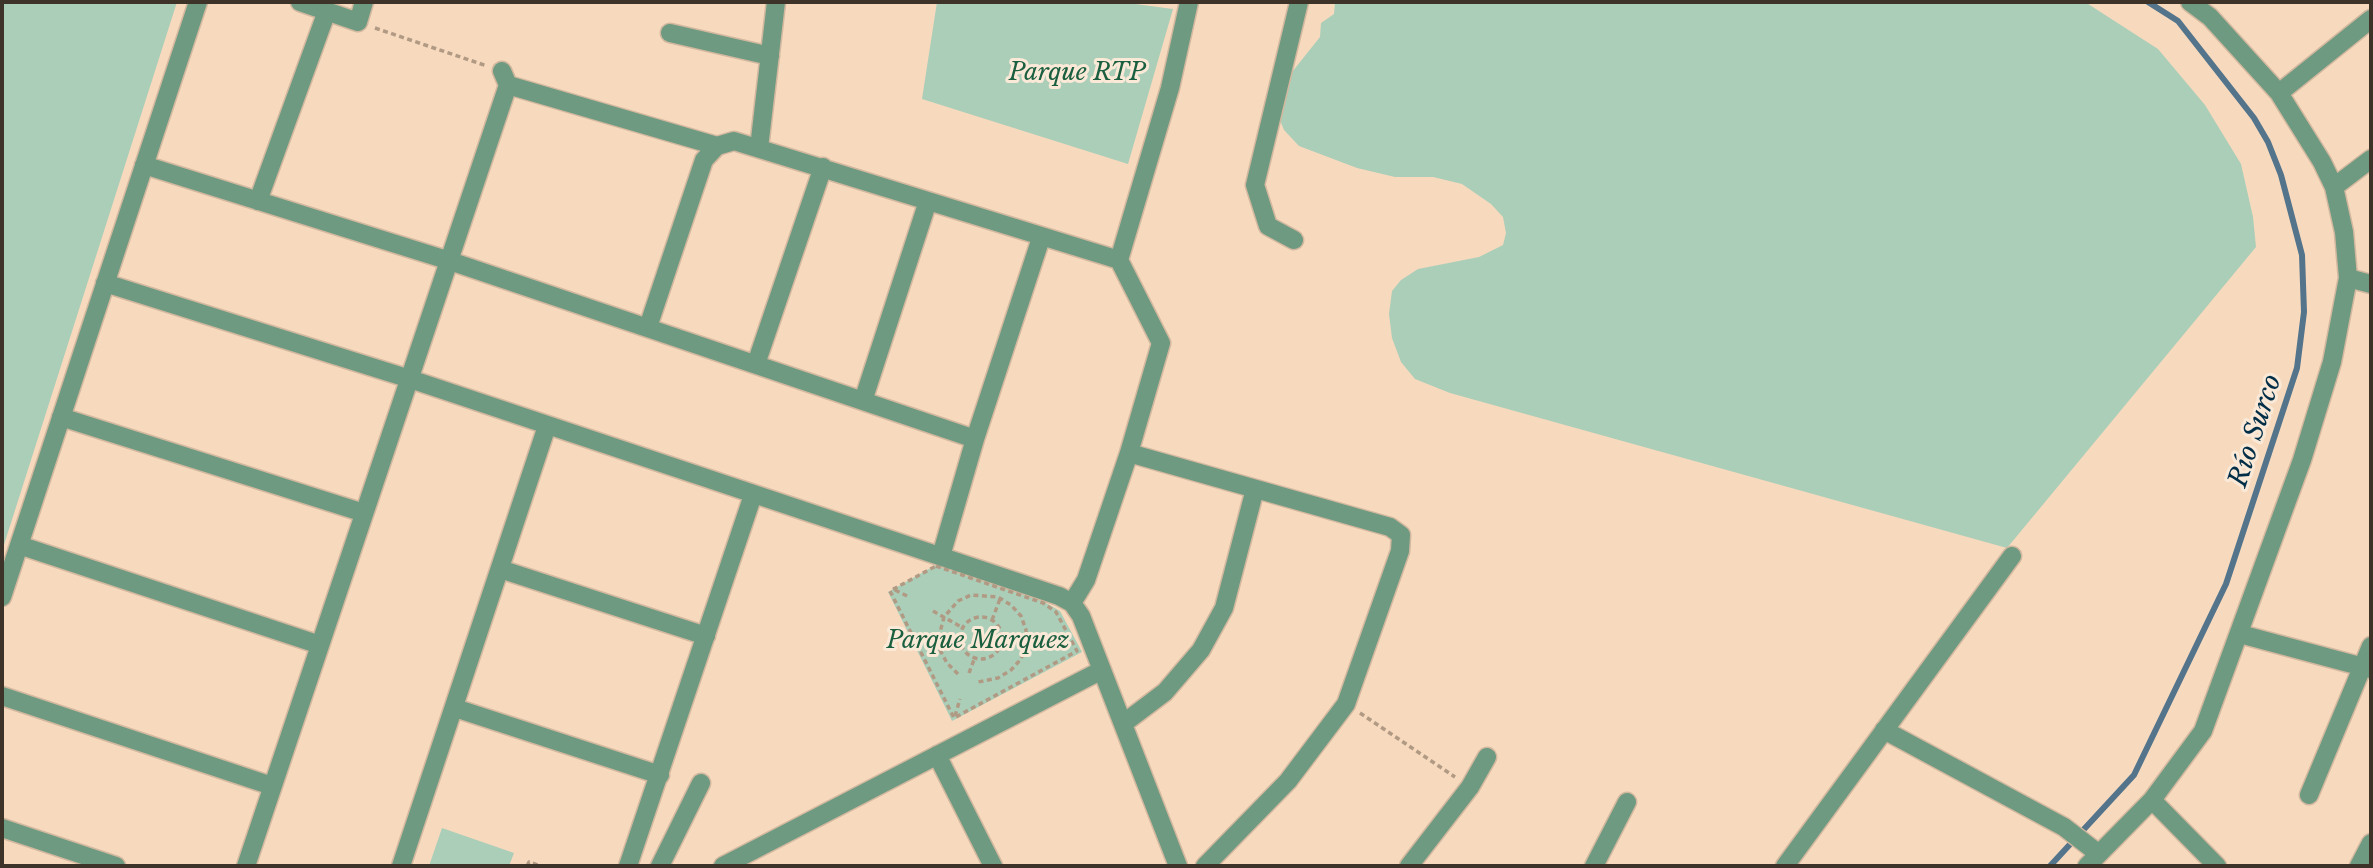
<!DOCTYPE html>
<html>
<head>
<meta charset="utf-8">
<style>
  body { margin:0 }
  #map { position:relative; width:2373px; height:868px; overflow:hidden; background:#f7d9bd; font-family:"Libre Baskerville",serif }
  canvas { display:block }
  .frame { position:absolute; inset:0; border:4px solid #3e3328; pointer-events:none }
</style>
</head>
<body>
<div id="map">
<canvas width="2373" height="868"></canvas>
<div class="frame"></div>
</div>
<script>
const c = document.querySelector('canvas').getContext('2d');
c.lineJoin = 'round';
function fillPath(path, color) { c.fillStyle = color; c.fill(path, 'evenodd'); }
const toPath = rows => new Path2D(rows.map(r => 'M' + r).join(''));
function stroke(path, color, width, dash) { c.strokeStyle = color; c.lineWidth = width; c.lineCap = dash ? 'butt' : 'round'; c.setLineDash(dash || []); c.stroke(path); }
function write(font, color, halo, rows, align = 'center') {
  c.font = font + ' "Libre Baskerville",serif'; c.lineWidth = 6; c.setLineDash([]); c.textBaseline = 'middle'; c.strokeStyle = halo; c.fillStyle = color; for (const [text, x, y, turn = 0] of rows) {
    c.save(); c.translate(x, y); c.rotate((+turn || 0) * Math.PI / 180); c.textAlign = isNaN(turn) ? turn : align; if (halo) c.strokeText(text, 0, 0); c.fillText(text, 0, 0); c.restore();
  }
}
fillPath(toPath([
  [2,2,177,2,2,551],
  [937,2,1120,2,1173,9,1128,164,922,99],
  [1335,2,2085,2,2158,49,2205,105,2241,164,2253,217,2256,247,2007,548,1450,393,1415,379,1401,362,1392,338,1389,314,1392,291,1401,280,1418,269,1479,257,1503,245,1506,233,1503,217,1491,204,1462,184,1433,177,1395,177,1357,168,1299,146,1284,130,1278,115,1288,77,1320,37,1321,23,1334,14],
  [936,565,1037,598,1060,611,1082,652,952,721,888,592],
  [442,828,514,853,509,866,429,866]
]), '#abceb9');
stroke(toPath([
  [2050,866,2134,775,2226,584,2297,368,2304,312,2302,255,2281,175,2268,142,2254,118,2178,21,2148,2]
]), '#53748b', 6);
const minor = toPath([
  [300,2,358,22,364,2],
  [670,33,770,56],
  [508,85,717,146],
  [2279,93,2371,19],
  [759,148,776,2],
  [144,165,450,261,975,439],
  [2334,187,2371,159],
  [258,201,327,11],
  [1294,240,1268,226,1255,185,1299,2],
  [2348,278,2371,284],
  [105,283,410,379,1059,596,1072,603,1081,616,1178,866],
  [648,327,704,160,717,146,734,141,1119,260],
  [756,364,823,167],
  [863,401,928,201],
  [61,417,364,513],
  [1129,453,1390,527,1401,535,1400,551,1346,704,1288,781,1205,866],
  [19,545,320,645],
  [941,556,975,439,1041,238],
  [500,569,706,636],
  [2,597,198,2],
  [1072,603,1086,580,1129,453,1161,343,1119,260,1170,88,1189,2],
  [2240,634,2371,669],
  [2,696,272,786],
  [455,708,660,775],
  [1124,723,1165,692,1201,650,1224,608,1255,489],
  [1884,730,2064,827,2099,854],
  [937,755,993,866],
  [2309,795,2371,646],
  [2152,800,2217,866],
  [2,828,116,866],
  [246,866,508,85,502,71],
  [401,866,547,426],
  [628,866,753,495],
  [660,866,701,783],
  [723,866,1102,670],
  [1409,866,1470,787,1487,757],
  [1594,866,1627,802],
  [1785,866,2012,556],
  [2087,866,2152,800,2203,731,2302,460,2332,362,2348,278,2344,232,2334,187,2322,162,2279,93,2210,17,2190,2],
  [2359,866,2371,843]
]);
stroke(minor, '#d2b89f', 21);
stroke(toPath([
  [375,28,487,66],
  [936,566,1043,603,1056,612,1077,651,954,718,890,591,936,566],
  [895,590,909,597],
  [933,611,963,628],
  '960 638a21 21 0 1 1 42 0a21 21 0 1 1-42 0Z',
  [992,620,1000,599],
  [1002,641,1035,640],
  [969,673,975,657],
  [958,674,947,663,940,650,939,636,944,617,958,601,971,595,998,597,1011,605,1021,616,1026,630,1026,645,1021,659,1011,670,998,678,978,682],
  [1360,713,1455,777],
  [955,716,960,699],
  [527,866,529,862,541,866]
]), '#b19a84', 3.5, [5, 3.5]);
stroke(minor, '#6d9a81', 18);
write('italic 24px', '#1a5f3f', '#fbe9d8', [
  ["Parque RTP",1077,73],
  ["Parque Marquez",978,641]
]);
write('italic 26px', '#012e47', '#fbe9d8', [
  ["Río Surco",2256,431,-72]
]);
</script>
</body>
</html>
